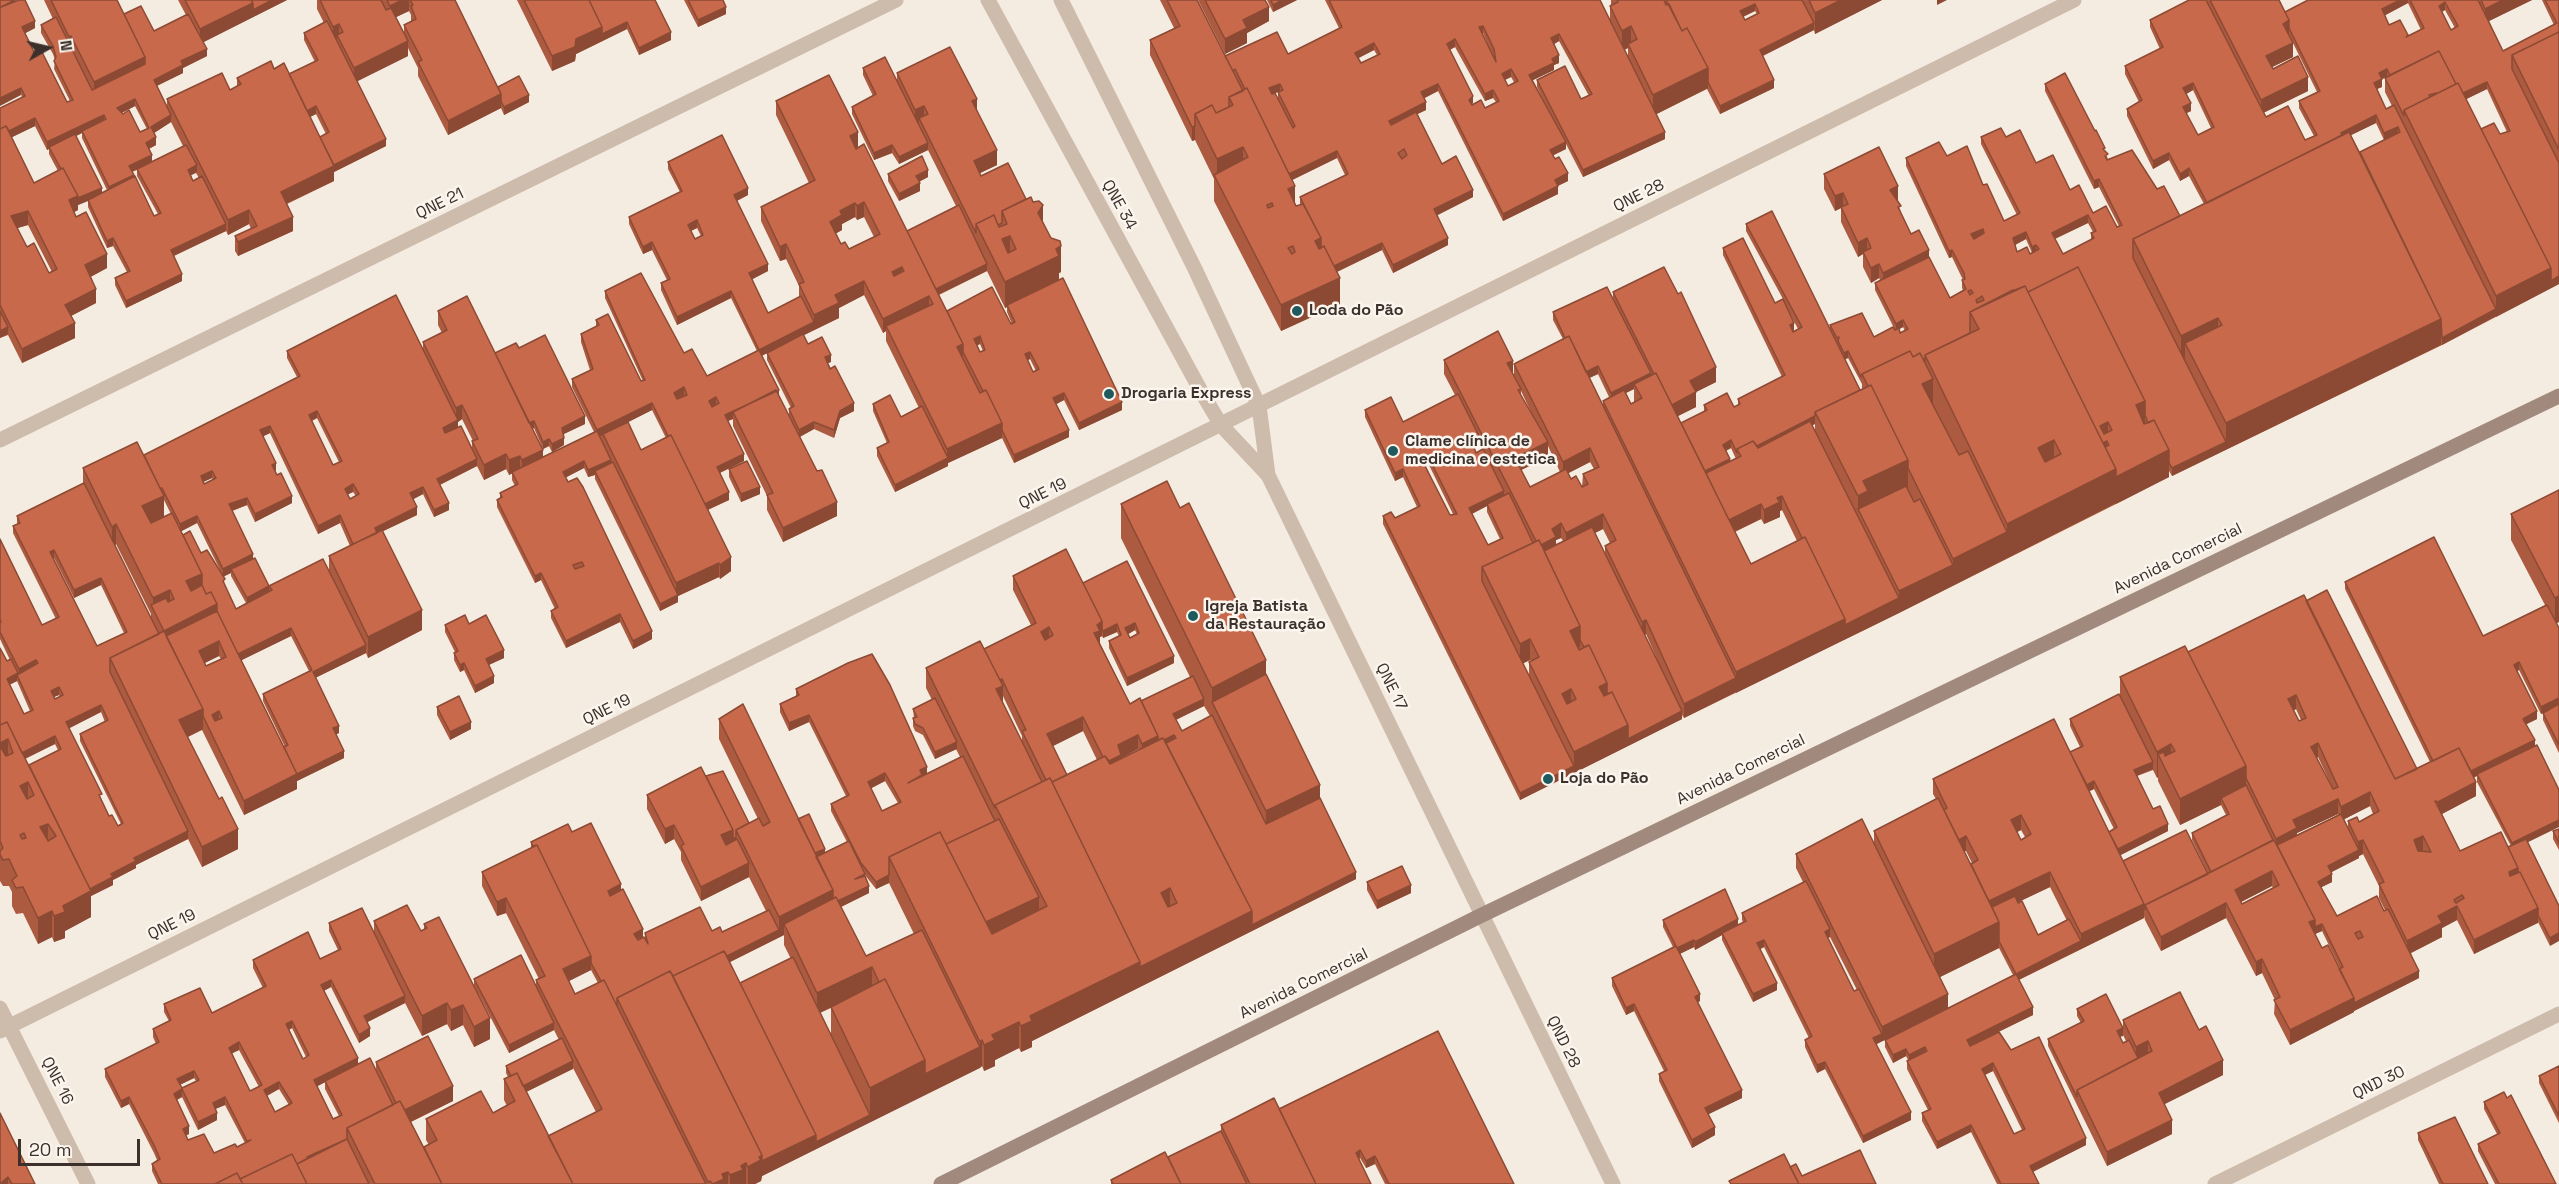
<!DOCTYPE html>
<html>
<head>
<meta charset="utf-8">
<style>
  body { margin:0 }
  #map { position:relative; width:2559px; height:1184px; overflow:hidden; background:#f4ebe1; font-family:"Space Grotesk",sans-serif }
  canvas { display:block }
  .north { position:absolute; left:18px; top:18px; width:60px; height:60px; -webkit-text-stroke:4px #fbf5ee; paint-order:stroke; rotate:82deg; font-size:16px; font-weight:700; line-height:24px; text-align:center; color:#3b302b }
  .north::after { content:''; display:block; margin:auto; width:21px; height:27px; background:#3b302b; clip-path:polygon(50% 0,100% 100%,50% 72%,0 100%) }
  .scale { position:absolute; left:18px; top:1139px; width:122px; height:27px; box-sizing:border-box; border:3px solid #3b302b; border-top:0; padding-left:8px; font-size:18px; line-height:21px; white-space:nowrap; color:#3b302b; -webkit-text-stroke:4px #fbf5ee; paint-order:stroke }
</style>
</head>
<body>
<div id="map">
<canvas width="2559" height="1184"></canvas>
<div class="north">N</div>
<div class="scale">20 m</div>
</div>
<script>
const c = document.querySelector('canvas').getContext('2d');
c.lineJoin = 'round';
const toPath = rows => new Path2D(rows.map(r => 'M' + r).join(''));
function stroke(path, color, width, dash) { c.strokeStyle = color; c.lineWidth = width; c.lineCap = dash ? 'butt' : 'round'; c.setLineDash(dash || []); c.stroke(path); }
function fillPath(path, color) { c.fillStyle = color; c.fill(path, 'evenodd'); }
function write(font, color, halo, rows, align = 'center') {
  c.font = font + ' "Space Grotesk",sans-serif'; c.lineWidth = 5; c.setLineDash([]); c.textBaseline = 'middle'; c.strokeStyle = halo; c.fillStyle = color; for (const [text, x, y, turn = 0] of rows) {
    c.save(); c.translate(x, y); c.rotate((+turn || 0) * Math.PI / 180); c.textAlign = isNaN(turn) ? turn : align; if (halo) c.strokeText(text, 0, 0); c.fillText(text, 0, 0); c.restore();
  }
}
stroke(toPath([
  [988,0,1202,393,1221,425,1268,475,1613,1184],
  [1061,0,1195,269,1259,406,1268,475],
  [0,440,896,0],
  [0,1008,88,1184],
  [0,1031,2074,0],
  [2215,1184,2559,1014]
]), '#cdbbac', 15);
stroke(toPath([
  [941,1184,1480,916,2559,396]
]), '#a18a7d', 15);
fillPath(toPath([
  [0,0,35,28,25,33,35,54,67,102,70,101,54,69,55,60,53,54,41,33,41,25,53,19,44,0,117,0,124,14,154,31,186,15,178,0,287,0,203,42,207,56,183,68,183,73,157,86,167,106,167,99,230,90,237,87,237,78,274,69,289,74,315,62,304,40,304,33,324,23,317,9,317,0,455,0,498,87,529,102,504,115,501,108,448,135,418,76,418,68,408,48,408,56,357,81,386,146,334,172,334,181,287,204,293,231,238,256,235,251,235,236,251,229,249,224,228,235,226,231,174,256,182,281,126,308,115,285,115,278,127,272,113,246,107,248,88,207,88,201,78,205,78,210,74,212,107,268,90,277,96,303,71,316,75,338,22,363,8,335,0,338,0,108,22,98],
  [409,11,411,15,411,21,404,25,404,33,396,17],
  [135,106,147,129,140,132,122,113],
  [316,114,326,134,320,137,310,117],
  [171,122,183,146,152,162,149,149,156,145,154,133],
  [35,126,47,150,49,149,49,154,58,171,34,183,12,137],
  [82,133,82,138,107,190,102,193,76,136],
  [137,170,137,176,158,214,154,216,134,177,132,172],
  [196,173,199,178,193,181,191,175],
  [28,225,52,272,49,273,27,247,17,228],
  [517,0,655,0,671,40,639,55,627,29,576,54,575,61,552,71],
  [684,0,723,0,726,14,698,27],
  [1160,0,1197,0,1225,56,1288,54,1339,28,1325,0,1600,0,1610,20,1610,6,1611,5,1611,0,1664,0,1665,3,1665,0,1882,0,1815,34,1814,30,1763,56,1774,88,1720,114,1707,89,1656,114,1665,139,1583,177,1566,144,1566,149,1553,155,1568,181,1558,186,1558,194,1503,221,1438,91,1424,98,1426,110,1417,114,1442,164,1473,197,1437,215,1448,245,1393,273,1382,250,1337,272,1340,304,1281,331,1214,201,1214,179,1195,140,1192,141,1150,55,1150,40,1174,28],
  [1755,11,1757,14,1745,20,1743,17],
  [1482,33,1483,33,1494,59],
  [1559,41,1589,96,1581,99,1537,80,1537,87,1544,102,1533,80,1554,70,1554,65,1559,63,1554,44],
  [1455,47,1485,101,1493,98,1496,102,1485,108,1471,105,1473,103,1450,50],
  [1628,48,1628,57,1624,50],
  [1374,50,1377,55,1361,63,1358,58],
  [1511,77,1514,82,1508,86,1505,80],
  [1278,92,1278,98,1272,94],
  [1337,158,1345,175,1300,197,1300,205,1296,206,1295,203,1292,180],
  [1198,0,1265,0,1269,21,1247,33,1247,43,1225,54],
  [1267,0,1297,0,1273,12],
  [2189,0,2279,0,2285,12,2308,0,2532,0,2489,21,2503,51,2554,25,2542,0,2559,0,2559,284,2442,345,2172,476,2169,471,2169,477,2116,504,1899,613,1684,718,1682,715,1682,719,1520,800,1383,524,1383,516,1395,518,1417,507,1403,477,1395,481,1365,417,1365,410,1403,422,1455,395,1444,374,1444,360,1513,373,1514,377,1514,364,1563,339,1553,320,1553,312,1613,300,1613,292,1716,382,1696,392,1696,407,1678,416,1681,423,1704,412,1704,405,1734,407,1738,405,1738,399,1782,377,1723,255,1723,248,1775,303,1783,299,1746,231,1746,224,1830,330,1830,325,1874,337,1895,330,1875,290,1875,283,1880,280,1879,278,1871,283,1863,267,1863,254,1858,257,1841,222,1841,208,1835,211,1824,189,1824,174,1898,200,1897,201,1901,212,1911,234,1929,257,1950,298,1963,290,1962,288,1962,280,1963,280,1952,257,1949,258,1906,166,1906,158,1947,156,1983,185,2004,221,2017,215,1981,144,1981,137,2006,137,2070,190,2093,213,2117,227,2119,226,2099,187,2094,189,2045,91,2045,84,2105,152,2108,159,2157,189,2180,216,2204,204,2189,176,2180,181,2169,160,2153,169,2127,116,2127,109,2139,102,2125,74,2125,66,2160,49,2150,27,2150,20],
  [2408,3,2421,30,2408,36,2389,25,2385,15],
  [2445,10,2455,28,2451,30,2442,12],
  [2293,43,2317,92,2299,101,2299,108,2314,136,2305,140,2266,117,2263,113,2308,91,2272,67,2293,57],
  [2387,77,2385,78,2385,92,2392,106,2386,109,2377,89,2382,87,2382,79],
  [2487,89,2507,132,2500,134,2481,129,2466,99],
  [2193,90,2211,128,2198,135,2186,113,2191,111,2186,94],
  [2376,123,2384,140,2360,152,2351,135],
  [2088,223,2093,232,2091,233,2091,240,2063,254,2055,239],
  [2026,239,2032,253,2030,254,2017,252,2015,245],
  [1785,304,1798,329,1793,331,1794,330],
  [1903,327,1905,331,1900,333,1899,329],
  [1848,358,1862,384,1862,389,1860,390,1845,359],
  [1598,374,1609,397,1603,401,1603,406,1589,378],
  [1634,389,1634,402,1631,404,1626,393],
  [1521,391,1530,410,1534,419,1521,395],
  [1815,424,1815,432,1812,425],
  [1480,444,1482,449,1476,453,1474,448],
  [1548,446,1560,472,1530,487,1521,470,1548,457],
  [1731,448,1736,459,1730,461,1726,451],
  [1590,462,1594,469,1583,474,1582,487,1571,479,1568,473],
  [1428,463,1453,514,1450,515,1425,465],
  [1487,506,1487,512,1500,539,1488,545,1472,514],
  [1782,510,1797,541,1751,564,1735,532,1761,519,1764,524,1780,517,1780,511],
  [1603,529,1610,543,1605,546,1605,554,1595,533],
  [1561,538,1563,541,1556,544,1556,540],
  [1646,634,1660,666,1645,635],
  [1530,660,1531,661,1529,662,1529,676,1523,663],
  [863,68,897,80,897,73,977,110,997,165,980,173,981,176,1026,199,1043,222,1061,272,1059,273,1059,280,1122,410,1079,430,1064,400,1056,404,1069,437,1014,463,1002,438,948,463,948,466,895,492,877,456,877,448,887,443,873,411,873,404,901,417,919,408,886,341,886,331,883,333,864,295,839,308,839,318,804,335,808,344,831,362,828,363,854,411,840,418,834,438,814,429,800,437,837,516,783,542,767,510,767,496,733,426,733,419,728,421,744,461,720,473,729,500,708,510,731,571,720,579,719,577,678,596,678,602,660,611,595,479,595,475,588,477,584,468,566,477,652,639,633,649,620,622,566,648,551,618,551,611,555,609,541,580,535,583,497,507,497,500,500,498,500,493,515,486,512,480,512,473,509,475,506,469,484,480,477,466,440,485,449,510,434,517,423,494,413,499,417,515,383,531,422,630,368,658,366,653,315,678,339,733,336,734,344,758,297,781,297,789,244,815,202,730,188,737,238,849,202,867,188,839,136,865,136,868,113,880,113,885,91,896,91,917,65,931,65,938,54,942,52,937,38,944,23,913,16,914,12,906,12,892,9,886,3,886,0,881,0,648,7,661,10,660,0,639,0,539,42,625,56,619,13,533,13,526,17,524,17,516,83,483,83,468,144,455,297,377,287,358,287,351,423,349,423,342,442,333,438,325,438,311,495,353,519,348,585,424,563,434,564,445,552,452,549,446,543,449,534,428,532,429,543,457,594,432,572,387,572,379,590,370,581,342,581,334,596,327,596,320,641,381,643,381,605,298,605,291,684,353,707,376,757,351,731,298,677,325,661,290,661,283,667,280,652,250,643,254,629,224,629,217,680,192,668,169,668,162,748,195,737,201,768,271,752,279,768,313,799,297,799,286,786,259,780,261,761,221,761,207,809,183,776,115,776,101,858,147,856,148,907,231,956,206,928,150,899,164,892,153,874,160,852,114,852,107,873,96,863,75],
  [855,217,857,220,864,217,874,237,849,249,841,244,836,233,842,230,842,224],
  [697,228,701,236,695,239,691,231],
  [987,271,1005,308,1007,307,1007,312,1012,324,1011,324,947,311,939,295],
  [980,344,983,351,980,352,977,345],
  [767,353,767,360,791,408,789,409,789,415,779,396,762,356],
  [1030,359,1036,371,1033,372,1027,360],
  [652,410,666,438,641,450,628,422],
  [317,418,339,462,333,465,312,421],
  [462,419,473,441,472,441,472,448,458,427,458,422],
  [270,433,318,534,340,523,350,546,329,556,329,570,269,586,253,559,232,511,247,505,255,522,292,503,275,471,276,470,263,436],
  [212,478,213,480,204,484,203,482],
  [353,492,356,496,350,499,348,494],
  [164,500,171,514,151,523],
  [197,523,221,572,183,535,181,531],
  [116,544,151,614,151,618,115,546],
  [53,558,54,558,74,598,101,585,124,633,97,646],
  [231,573,231,576,246,603,236,609,225,586,223,576],
  [291,636,309,671,263,694,263,701,285,747,284,747,241,660],
  [219,656,221,659,206,666,204,663],
  [17,681,30,711,24,714,9,685],
  [59,695,60,697,55,699,54,697],
  [101,712,105,722,80,734,80,741,121,824,118,826,109,816,69,728],
  [55,744,58,750,29,765,25,758],
  [888,174,928,177,919,182,920,191,899,201,888,181],
  [729,469,760,494,741,502,729,477],
  [2559,490,2559,622,2556,623,2559,628,2559,753,2543,720,2543,713,2541,714,2519,670,2517,671,2537,719,2526,724,2528,842,2559,906,2550,946,2538,922,2474,954,2457,920,2442,928,2442,937,2411,953,2419,978,2354,1011,2354,1012,2290,1045,2274,1014,2275,1000,2262,973,2256,976,2226,918,2161,951,2145,920,2144,916,2144,918,2019,980,2033,1015,1970,1046,2011,1050,2086,1145,2033,1172,2039,1184,1997,1184,1971,1132,1937,1149,1922,1121,1922,1113,1928,1110,1907,1069,1907,1061,1908,1060,1906,1056,1893,1063,1885,1047,1885,1040,1902,1031,1876,1044,1911,1120,1863,1143,1825,1069,1817,1073,1805,1047,1805,1040,1809,1038,1764,947,1760,949,1777,990,1753,1002,1722,940,1722,935,1695,950,1694,947,1680,954,1700,1001,1698,1002,1742,1098,1708,1114,1715,1135,1692,1148,1659,1081,1659,1074,1664,1071,1634,1011,1626,1015,1612,986,1612,978,1673,947,1663,927,1663,920,1738,925,1743,922,1742,920,1742,913,1803,882,1796,868,1796,854,1874,843,1874,831,1936,799,1933,794,1933,779,2070,752,2080,747,2070,726,2070,719,2120,695,2120,677,2188,652,2306,601,2417,769,2430,762,2345,589,2345,582,2483,636,2545,605,2511,540,2511,514],
  [2296,709,2301,720,2299,721,2293,711],
  [2318,757,2333,789,2317,758],
  [2153,770,2157,778,2158,777,2158,781,2180,825,2221,805,2226,815,2192,833,2192,840,2208,873,2123,861,2120,855,2168,831,2153,809,2137,776],
  [2477,776,2477,782,2511,846,2508,847,2460,851,2442,814,2476,796,2474,777],
  [2094,789,2114,829,2109,832,2089,791],
  [2370,806,2373,814,2359,822,2348,821,2348,828,2344,819],
  [2338,814,2338,815,2297,835,2297,833],
  [2021,830,2025,837,2021,840,2017,832],
  [1964,851,1966,851,1972,863,1971,864],
  [2363,854,2379,886,2379,898,2385,910,2337,916,2321,887,2332,882,2331,872,2359,858,2359,856],
  [2272,886,2273,888,2242,904,2241,902],
  [2050,887,2067,921,2038,935,2018,902],
  [2322,931,2340,968,2339,969,2322,948,2315,934],
  [1830,937,1857,990,1854,991,1828,938],
  [1999,948,2013,975,1948,1008,1940,977],
  [1993,1071,2022,1130,2014,1134,1985,1075],
  [1121,504,1180,508,1266,674,1356,879,1032,1041,1032,1047,1021,1052,1019,1048,995,1060,995,1066,984,1071,982,1066,762,1176,761,1181,755,1184,158,1184,152,1171,152,1164,157,1160,154,1153,129,1104,121,1108,105,1077,105,1069,156,1044,153,1037,153,1029,169,1021,164,1012,164,1004,212,1013,263,988,253,968,253,960,320,959,338,950,329,931,329,923,374,933,374,921,421,931,424,930,424,924,474,986,474,979,536,987,536,980,539,979,506,913,497,916,482,886,482,872,531,848,531,842,572,832,621,890,643,937,637,939,638,940,645,938,645,933,712,931,722,932,766,911,749,877,701,901,681,860,681,852,674,839,665,844,647,809,647,795,706,776,749,823,758,819,719,739,719,719,825,853,847,842,831,811,831,804,846,796,809,722,789,731,780,712,780,704,796,697,796,689,927,774,960,757,956,749,935,759,923,735,915,731,913,726,913,718,914,718,913,709,932,700,926,688,926,668,984,649,1031,625,1013,590,1013,576,1083,583,1127,561,1174,663,1127,686,1109,648,1109,641,1119,636,1117,632,1103,638,1102,636,1100,637,1100,643,1130,704,1141,701,1190,677,1121,538],
  [1135,630,1137,634,1130,638,1128,634],
  [1003,696,1022,736,1022,743,1003,704],
  [1204,706,1210,716,1182,731,1176,720],
  [1083,731,1097,760,1067,775,1053,746],
  [1138,749,1139,750,1121,759,1121,758],
  [885,781,898,803,882,811,871,788],
  [865,875,876,889,889,883,914,934,866,956,841,907,869,893],
  [784,935,784,945,791,959,740,983,730,962],
  [591,970,598,983,575,994,569,981],
  [331,987,359,1043,370,1036,367,1022,405,1003,422,1036,447,1024,451,1031,463,1025,474,1047,490,1039,478,993,509,1053,554,1030,559,1040,506,1066,506,1073,508,1077,504,1079,504,1100,507,1106,493,1113,426,1119,426,1140,429,1145,424,1147,411,1122,453,1101,376,1062,376,1070,358,1065,324,991],
  [831,1008,831,1034,820,1013],
  [292,1028,306,1057,303,1059,289,1030],
  [239,1050,259,1087,250,1091,232,1053],
  [573,1068,596,1112,548,1136,526,1092],
  [194,1078,196,1081,182,1088,180,1085],
  [325,1082,325,1089,339,1116,333,1119,317,1086],
  [279,1089,289,1105,275,1112,267,1096],
  [182,1097,198,1130,217,1120,215,1109,225,1105,245,1143,237,1147,214,1153,188,1140,186,1135,189,1134,177,1100],
  [469,624,504,658,489,665,494,683,475,693,464,670,460,672,454,660,454,653,455,652,445,632,445,625],
  [437,707,471,729,450,740,437,715],
  [2559,829,2559,850,2553,839,2553,831],
  [1367,882,1411,893,1377,909,1367,890],
  [2077,1009,2123,1027,2123,1020,2199,1030,2223,1075,2164,1104,2172,1134,2107,1166,2048,1046,2048,1039,2081,1023,2077,1016],
  [2123,1035,2126,1041,2123,1043,2120,1037],
  [2559,1066,2559,1123,2539,1083,2539,1076],
  [2484,1102,2556,1184,2495,1184,2478,1151,2478,1144,2497,1134,2484,1109],
  [1279,1109,1514,1184,1385,1184,1375,1164,1366,1168,1360,1158,1359,1159,1371,1184,1111,1184,1111,1180,1168,1157,1221,1131,1221,1125],
  [0,1113,35,1184,0,1184],
  [2418,1133,2488,1184,2439,1184,2418,1140]
]), '#ac5a40');
fillPath(toPath([
  [272,0,287,0,200,44,200,29,253,3],
  [402,0,409,0,409,11,390,20,390,6],
  [1282,0,1297,0,1273,12,1273,5],
  [1841,0,1882,0,1815,34,1815,13],
  [1937,0,1947,0,1937,5],
  [2400,0,2408,0,2408,3,2382,17,2382,9],
  [2503,0,2532,0,2485,23,2485,9],
  [2445,2,2445,10,2439,13,2439,6],
  [1755,4,1755,11,1740,18,1740,11],
  [726,7,726,14,698,27,698,20],
  [1269,7,1269,21,1247,33,1247,43,1225,54,1225,39,1243,20],
  [2289,20,2289,35,2283,24],
  [35,21,35,28,22,35,22,27],
  [627,22,627,29,576,54,575,61,552,71,552,56,576,39,602,27],
  [1814,23,1814,30,1760,57,1760,50],
  [339,24,339,39,337,35,337,39,333,41,333,27],
  [1483,26,1483,33,1479,35,1479,27],
  [1631,26,1631,47,1628,44,1628,48,1622,51,1622,31],
  [671,32,671,40,639,55,639,48],
  [1559,34,1559,41,1551,46,1551,38],
  [71,36,71,50,69,51,69,37],
  [1455,39,1455,47,1447,51,1447,44],
  [408,41,408,56,354,83,354,68],
  [1374,43,1374,50,1355,60,1355,53],
  [2293,43,2293,57,2266,70,2266,56],
  [207,49,207,56,183,68,183,73,154,87,154,80,181,61],
  [1559,55,1559,63,1554,65,1554,70,1529,82,1529,75],
  [145,57,145,71,94,97,94,82],
  [1708,68,1708,88,1653,116,1653,95],
  [1511,69,1511,77,1502,81,1502,74],
  [2387,69,2387,77,2379,80,2379,73],
  [2308,77,2308,91,2261,114,2261,100],
  [2382,79,2382,87,2374,90,2374,83],
  [1774,80,1774,88,1720,114,1720,106],
  [2487,82,2487,89,2438,113,2458,89],
  [2193,83,2193,90,2183,96,2183,88],
  [1280,84,1280,91,1269,96,1269,88],
  [1438,84,1438,91,1421,100,1421,92],
  [21,88,21,95,0,106,0,98],
  [1493,90,1493,98,1485,101,1485,94],
  [501,94,501,108,448,135,448,121],
  [529,95,529,102,504,115,504,107],
  [1473,96,1473,103,1469,107,1469,100],
  [135,99,135,106,117,115,117,108],
  [977,99,977,114,972,101],
  [1426,102,1426,110,1389,128,1389,121],
  [2191,103,2191,111,2183,115,2183,107],
  [316,106,316,114,304,120,304,113],
  [924,106,924,120,919,118,919,123,915,124,915,110],
  [104,115,104,122,82,131,82,133,47,150,47,142],
  [171,115,171,122,151,135,151,127],
  [2376,115,2376,123,2341,140,2341,133],
  [35,118,35,126,0,143,0,136],
  [1195,126,1195,140,1192,141,1192,127],
  [2398,127,2398,134,2384,141,2384,133],
  [858,132,858,147,850,151,850,136],
  [1665,132,1665,139,1583,177,1583,170],
  [156,137,156,145,146,150,146,143],
  [386,139,386,146,334,172,334,181,281,206,281,192],
  [1566,142,1566,149,1550,157,1550,150],
  [928,143,928,150,899,164,899,157],
  [892,145,892,153,874,160,874,153],
  [1243,147,1243,173,1217,182,1217,159],
  [997,150,997,165,974,176,974,161],
  [1337,151,1337,158,1282,185,1282,178],
  [2169,153,2169,160,2153,169,2153,161],
  [152,155,152,162,129,173,129,166],
  [197,165,197,172,188,177,188,170],
  [2189,168,2189,176,2180,181,2180,174],
  [928,170,928,177,916,183,916,176],
  [1568,173,1568,181,1555,187,1555,180],
  [134,175,134,183,109,195,109,187],
  [2099,179,2099,187,2094,189,2094,181],
  [920,183,920,191,899,201,899,194],
  [1295,186,1295,213,1288,189],
  [1558,186,1558,194,1503,221,1503,214],
  [1898,186,1898,200,1890,205,1890,190],
  [102,188,102,195,78,205,78,210,69,215,69,200,78,196],
  [748,188,748,195,734,202,734,195],
  [1473,190,1473,197,1434,217,1434,209],
  [1843,193,1843,207,1835,211,1835,196],
  [864,202,864,217,857,220,857,206],
  [855,203,855,217,842,224,842,230,830,237,830,222,840,211],
  [1043,205,1043,231,1038,213],
  [249,210,249,224,228,235,228,220],
  [28,211,28,225,11,230,11,216],
  [2088,215,2088,223,2052,240,2052,233],
  [293,217,293,231,238,256,238,242],
  [697,220,697,228,688,232,688,225],
  [226,224,226,231,171,257,171,250],
  [1983,229,1983,236,1971,242,1971,234],
  [2026,232,2026,239,2013,246,2013,238],
  [1010,236,1010,262,1002,239],
  [113,238,113,246,107,248,107,241],
  [1321,238,1321,265,1315,241],
  [1448,238,1448,245,1393,273,1393,265],
  [1867,238,1867,253,1863,252,1863,254,1858,257,1858,243],
  [652,242,652,250,643,254,643,247],
  [1382,243,1382,250,1326,277,1326,270],
  [786,244,786,259,780,261,780,247],
  [2036,245,2036,252,2032,254,2032,247],
  [1061,246,1061,272,1059,273,1059,282,1005,308,1005,282,1056,249],
  [1929,250,1929,264,1883,287,1883,273],
  [1952,250,1952,257,1949,258,1949,251],
  [107,254,107,268,85,280,85,265],
  [768,264,768,271,749,281,749,273],
  [987,264,987,271,933,297,933,290],
  [1879,264,1879,278,1871,283,1871,268],
  [902,267,902,282,892,286,892,272],
  [2551,268,2559,276,2559,284,2496,317,2496,296],
  [182,274,182,281,126,308,126,301],
  [1340,278,1340,304,1281,331,1281,305],
  [864,281,864,295,839,308,839,318,759,357,759,350,814,322,814,315,835,295],
  [96,289,96,303,65,319,65,305],
  [731,291,731,298,677,325,677,317],
  [929,296,929,310,886,326,886,331,883,333,883,319],
  [2496,309,2496,316,2442,345,2442,338],
  [2218,318,2218,344,2185,343,2185,360,2181,362,2181,336],
  [2441,319,2441,345,2172,476,2172,468,2226,442,2226,423],
  [1903,320,1903,327,1896,331,1896,324],
  [75,323,75,338,22,363,22,349],
  [1794,323,1794,330,1790,333,1790,325],
  [8,327,8,334,0,338,0,331],
  [980,336,980,344,974,347,974,339],
  [963,344,963,359,957,362,957,347],
  [1848,351,1848,358,1844,360,1844,353],
  [1030,352,1030,359,1025,362,1025,354],
  [831,355,831,362,825,364,825,357],
  [1513,361,1513,375,1507,363],
  [1598,366,1598,374,1583,381,1583,373],
  [1716,367,1716,382,1690,395,1690,381],
  [1651,373,1651,381,1634,384,1634,389,1611,400,1611,393],
  [1933,379,1933,405,1922,384],
  [684,387,684,395,674,400,674,393],
  [779,390,779,397,733,412,733,419,725,422,725,415],
  [1696,392,1696,407,1670,420,1670,406],
  [1064,393,1064,400,1053,406,1053,398],
  [716,397,716,404,709,408,709,401],
  [2145,401,2145,427,2136,405],
  [1122,402,1122,410,1079,430,1079,423],
  [652,403,652,410,597,438,597,430],
  [854,403,854,411,840,418,834,438,834,430,840,411],
  [462,405,462,419,458,422,458,427,443,435,443,428,456,421,456,408],
  [317,411,317,418,309,422,309,415],
  [585,416,585,424,562,435,562,428],
  [1815,416,1815,424,1741,461,1740,454],
  [534,421,534,428,526,431,526,424],
  [814,422,814,429,799,437,799,430],
  [2108,422,2108,444,2107,441,2107,459,2102,470,2100,426],
  [1002,423,1002,438,948,463,948,466,895,492,895,485,947,459,947,449],
  [270,426,270,433,260,438,260,430],
  [1069,430,1069,437,1014,463,1014,455],
  [564,438,564,445,552,452,552,444],
  [1480,438,1480,445,1472,450,1472,442],
  [549,439,549,446,543,449,543,442],
  [1731,440,1731,448,1723,452,1723,445],
  [2054,440,2054,474,2038,482,2038,448],
  [1548,442,1548,457,1515,473,1515,458],
  [1590,448,1590,462,1563,476,1563,462],
  [543,450,543,464,522,474,522,460],
  [2169,450,2169,477,2116,504,2116,477],
  [506,454,506,469,484,480,484,465],
  [744,454,744,461,717,474,717,467],
  [520,456,520,470,509,475,509,460],
  [1428,456,1428,463,1422,467,1422,460],
  [477,459,477,466,437,486,437,479],
  [1730,459,1730,467,1706,478,1700,473],
  [611,460,611,467,595,471,595,475,588,477,588,470],
  [1908,460,1908,494,1858,509,1858,496,1863,481],
  [584,461,584,468,563,479,563,472],
  [276,463,276,470,272,472,272,465],
  [1403,469,1403,477,1395,481,1395,473],
  [2116,469,2116,503,1899,613,1736,693,1736,672,1845,619,1899,598,1899,591,1953,565,1953,559,2007,532,2007,524],
  [212,471,212,478,201,483,201,476],
  [353,484,353,492,345,496,345,489],
  [423,487,423,494,410,501,410,493],
  [760,487,760,494,741,502,741,494],
  [1504,491,1504,498,1487,504,1487,506,1469,515,1469,508],
  [729,492,729,500,702,512,702,505],
  [164,496,164,517,142,527,142,506],
  [292,496,292,503,255,522,255,514],
  [1782,496,1782,510,1780,511,1780,517,1764,524,1764,510,1777,498],
  [247,498,247,505,229,512,229,504],
  [837,502,837,516,783,542,783,528],
  [449,503,449,510,434,517,434,510],
  [1761,504,1761,519,1727,535,1727,521],
  [417,507,417,515,375,535,375,528],
  [1603,514,1603,529,1566,547,1566,533],
  [340,515,340,523,318,534,318,526],
  [197,516,197,523,180,532,180,524],
  [1561,523,1561,538,1556,540,1556,552,1541,559,1539,546,1552,529],
  [116,524,116,544,112,548,112,527],
  [54,550,54,558,50,560,50,552],
  [253,554,253,562,231,569,231,573,223,577,223,569],
  [731,557,731,571,720,579,720,565],
  [719,563,719,577,678,596,678,602,660,611,660,604,676,596,676,583],
  [541,573,541,580,535,583,535,576],
  [202,574,202,595,186,602,186,581],
  [101,578,101,585,74,598,74,590],
  [269,586,269,594,247,605,247,598],
  [170,590,170,610,153,610,153,598],
  [2559,596,2559,622,2555,624,2555,598],
  [217,604,217,625,170,649,164,631],
  [422,610,422,630,368,658,368,637],
  [620,614,620,622,566,648,566,641],
  [1646,620,1646,634,1642,636,1642,622],
  [1102,621,1102,636,1100,637,1100,645,1094,633,1097,625],
  [1135,623,1135,630,1125,636,1125,628],
  [1117,624,1117,632,1103,638,1103,631],
  [1580,626,1580,647,1570,652,1570,631],
  [1049,627,1049,642,1041,646,1041,632],
  [291,628,291,636,236,663,236,656],
  [652,631,652,639,633,649,633,641],
  [1530,639,1530,660,1520,665,1520,644],
  [219,641,219,656,199,666,199,651],
  [366,645,366,653,313,679,313,672],
  [504,650,504,658,486,666,486,659],
  [1174,656,1174,663,1127,686,1127,678],
  [36,660,36,668,19,676,19,669],
  [1266,660,1266,694,1212,702,1212,688],
  [2519,662,2519,670,2514,672,2514,665],
  [464,663,464,670,460,672,460,665],
  [18,673,17,675,17,681,7,686,7,679],
  [494,676,494,683,475,693,475,686],
  [1736,678,1736,692,1684,718,1684,704],
  [1002,679,1002,686,1003,686,1003,706,996,689,998,682],
  [1607,683,1607,703,1599,687],
  [59,687,59,695,51,698,51,691],
  [1571,689,1571,710,1562,694],
  [2296,695,2296,709,2288,713,2288,699],
  [2559,698,2559,705,2541,714,2541,707],
  [1204,699,1204,706,1173,721,1173,714],
  [101,705,101,712,66,730,66,722],
  [203,709,203,729,179,741,179,720],
  [219,711,219,726,212,729,212,715],
  [1682,711,1682,719,1628,746,1628,739],
  [2537,711,2537,719,2523,726,2523,719],
  [809,715,809,722,789,731,789,723],
  [1083,717,1083,731,1047,749,1047,734],
  [471,722,471,729,450,740,450,732],
  [1628,725,1628,746,1520,800,1520,793,1574,766,1574,752],
  [339,726,339,733,333,736,333,728],
  [1138,735,1138,749,1121,758,1121,769,1105,763,1118,745],
  [1174,735,1174,742,1158,743],
  [55,736,55,744,15,764,15,756],
  [1158,736,1158,750,1142,758,1142,744],
  [8,739,8,765,0,769,0,743],
  [2535,740,2535,748,2477,774,2477,776,2469,780,2469,773],
  [957,742,957,749,935,759,935,752],
  [2318,743,2318,757,2311,761,2311,747],
  [2171,744,2171,770,2158,754,2158,777,2157,778,2157,752],
  [344,751,344,758,297,781,297,789,244,815,244,801],
  [2153,762,2153,769,2134,777,2134,770],
  [2246,766,2246,792,2221,798,2221,805,2180,825,2180,799],
  [927,767,927,774,908,791,920,770],
  [885,773,885,781,868,790,868,782],
  [2094,781,2094,789,2084,794,2084,787],
  [28,782,28,808,20,786],
  [2476,782,2476,796,2438,816,2438,802],
  [1320,785,1320,805,1266,832,1266,811],
  [2370,792,2370,806,2341,821,2341,807],
  [2338,799,2338,814,2297,833,2297,843,2276,850,2276,839,2293,820],
  [2021,815,2021,830,2011,835,2011,820],
  [2559,820,2559,827,2512,850,2512,843],
  [48,824,48,850,40,827],
  [2168,824,2168,831,2115,858,2115,851],
  [674,825,674,839,665,844,665,829],
  [238,829,238,849,202,867,202,847],
  [733,830,736,837,736,845,721,850,721,835],
  [188,831,188,839,136,865,136,868,113,880,113,885,91,896,91,917,65,931,65,938,54,942,54,916,63,906,134,858],
  [1966,836,1966,851,1954,856,1954,842],
  [2423,836,2423,850,2414,854,2414,840],
  [2363,840,2363,854,2359,856,2359,858,2328,874,2328,866,2358,851,2358,842],
  [825,849,825,856,813,862,810,856],
  [749,863,749,877,701,901,701,887],
  [2518,868,2518,882,2509,886,2509,872],
  [2272,871,2272,886,2235,905,2235,890],
  [1356,872,1356,879,1032,1041,1032,1047,1021,1052,1021,1026,1030,1016,1140,962,1252,911],
  [2050,872,2050,887,1987,917,1984,904],
  [2332,874,2332,882,2318,889,2318,882],
  [889,875,889,883,876,889,876,882],
  [621,884,621,892,608,898,608,891],
  [1411,885,1411,893,1377,909,1377,901],
  [869,886,869,893,788,933,784,924,784,935,676,989,673,983,779,930,779,917,833,890],
  [1170,888,1170,909,1161,914,1161,893],
  [1039,897,1039,918,985,943,985,923],
  [506,898,506,913,497,916,497,902],
  [2226,903,2226,918,2161,951,2161,937],
  [2144,904,2144,918,2016,981,2016,974,2081,941,2081,934],
  [2457,906,2457,920,2442,928,2442,937,2407,955,2407,941,2438,916],
  [2538,908,2538,923,2474,954,2474,940],
  [52,911,52,937,38,944,38,918],
  [1738,919,1738,927,1722,933,1722,935,1695,950,1695,942],
  [2315,920,2315,934,2309,922],
  [1999,922,1999,948,1934,980,1934,954],
  [2322,924,2322,931,2315,934,2315,927],
  [643,929,643,937,634,941,634,934],
  [1830,929,1830,937,1825,939,1825,932],
  [2559,933,2559,941,2550,946,2550,938],
  [1694,940,1694,947,1677,955,1677,948],
  [1764,940,1764,947,1757,951,1757,943],
  [591,956,591,970,563,984,563,969],
  [2262,959,2262,973,2256,976,2256,962],
  [872,967,872,987,817,1014,817,993],
  [2419,971,2419,978,2354,1011,2354,1012,2290,1045,2290,1030,2354,998],
  [331,980,331,987,321,992,321,985],
  [1777,983,1777,990,1753,1002,1753,994],
  [1700,994,1700,1001,1695,1004,1695,997],
  [1948,994,1948,1008,1873,1046,1873,1038,1882,1034,1882,1027],
  [405,996,405,1003,364,1024,364,1016],
  [447,1003,447,1024,422,1036,422,1016],
  [1634,1004,1634,1011,1626,1015,1626,1008],
  [463,1005,463,1025,451,1031,451,1010],
  [2033,1007,2033,1015,1967,1047,1967,1040],
  [490,1018,490,1039,474,1047,474,1027],
  [292,1021,292,1028,286,1031,286,1024],
  [1019,1022,1019,1048,995,1060,995,1066,984,1071,984,1045,992,1035],
  [554,1023,554,1030,509,1053,509,1045],
  [370,1028,370,1036,359,1043,359,1035],
  [2123,1028,2123,1036,2117,1038,2117,1031],
  [982,1040,982,1066,980,1068,762,1176,761,1181,755,1184,748,1184,748,1167,762,1155,870,1115,870,1088,925,1060,980,1047,980,1042],
  [2148,1041,2148,1056,2136,1061,2136,1047],
  [239,1042,239,1050,229,1055,229,1048],
  [1925,1047,1925,1054,1909,1062,1909,1055],
  [1906,1049,1906,1056,1893,1063,1893,1055],
  [358,1058,358,1065,314,1088,314,1080],
  [2223,1060,2223,1075,2159,1107,2159,1093],
  [573,1061,573,1069,518,1096,518,1089],
  [1825,1062,1825,1069,1817,1073,1817,1065],
  [1993,1063,1993,1071,1982,1076,1982,1069],
  [194,1071,194,1078,177,1086,177,1079],
  [279,1082,279,1089,264,1097,264,1090],
  [453,1086,453,1101,357,1148,400,1113],
  [182,1089,182,1097,174,1101,174,1094],
  [1742,1090,1742,1098,1705,1116,1705,1108],
  [129,1097,129,1104,121,1108,121,1101],
  [225,1097,225,1105,213,1110,213,1103],
  [1911,1112,1911,1120,1863,1143,1863,1136],
  [217,1113,217,1120,198,1130,198,1122],
  [2172,1120,2172,1134,2107,1166,2107,1152],
  [1971,1125,1971,1132,1937,1149,1937,1142],
  [189,1126,189,1134,183,1137,183,1129],
  [1715,1127,1715,1135,1692,1148,1692,1140],
  [2086,1138,2086,1145,2030,1173,2030,1166],
  [1360,1150,1360,1158,1356,1160,1356,1153],
  [1375,1156,1375,1164,1366,1168,1366,1161],
  [746,1163,746,1184,730,1184,730,1175,741,1166],
  [728,1172,728,1184,713,1184,722,1174],
  [8,1177,8,1184,0,1184]
]), '#8c4a34');
const building = toPath([
  [0,0,15,0,1,7,19,0,25,0,35,21,22,27,35,54,41,50,67,102,73,100,54,61,56,57,53,46,41,25,56,17,92,90,145,64,145,57,124,14,141,6,154,31,188,14,207,49,181,61,183,65,154,80,171,115,151,127,156,137,146,143,152,155,129,166,134,175,109,187,82,131,106,119,104,115,47,142,35,118,9,131,6,126,0,129,0,108,25,96,21,88,0,98,0,0],
  [135,99,149,128,140,132,129,110,123,114,117,108,135,99],
  [51,0,117,0,145,57,94,82,71,36,69,37,51,0],
  [185,0,251,0,253,3,200,29,185,0],
  [251,0,272,0,253,10,253,3,251,0],
  [320,0,381,0,386,10,391,8,408,41,354,68,337,35,343,32,339,24,333,27,320,0],
  [387,0,402,0,390,6,387,0],
  [410,0,455,0,501,94,448,121,418,62,422,60,404,25,416,19,411,6,413,5,410,0],
  [524,0,589,0,602,27,576,39,575,47,552,56,524,0],
  [589,0,655,0,671,32,639,48,627,22,602,34,602,27,589,0],
  [688,0,723,0,726,7,698,20,688,0],
  [1167,0,1197,0,1243,91,1229,97,1229,107,1216,113,1212,105,1195,114,1195,126,1192,127,1150,40,1180,26,1167,0],
  [1205,0,1265,0,1269,7,1243,20,1247,28,1225,39,1205,0],
  [1271,0,1282,0,1273,5,1271,0],
  [1329,0,1600,0,1665,132,1583,170,1537,80,1565,66,1581,99,1592,94,1559,34,1551,38,1559,55,1552,59,1554,63,1529,75,1566,142,1550,150,1555,159,1559,157,1568,173,1555,180,1558,186,1503,214,1438,84,1421,92,1426,102,1389,121,1391,125,1416,112,1442,164,1456,156,1473,190,1434,209,1448,238,1393,265,1382,243,1334,266,1324,246,1321,248,1321,238,1300,197,1348,174,1341,159,1337,151,1289,174,1247,88,1245,89,1235,69,1233,71,1225,56,1277,32,1288,54,1342,27,1329,0],
  [1483,26,1494,49,1496,62,1479,27,1483,26],
  [1455,39,1485,94,1493,90,1499,101,1485,108,1481,100,1472,105,1469,100,1473,96,1447,44,1455,39],
  [1374,43,1380,54,1361,63,1355,53,1374,43],
  [1511,69,1518,81,1508,86,1502,74,1511,69],
  [1280,84,1283,90,1278,92,1295,126,1293,128,1275,93,1272,94,1269,88,1280,84],
  [1404,149,1407,155,1402,159,1398,153,1404,149],
  [1617,0,1664,0,1666,5,1669,4,1682,31,1687,28,1708,68,1653,95,1628,44,1637,39,1631,26,1622,31,1610,6,1618,2,1617,0],
  [1666,0,1802,0,1814,23,1760,50,1774,80,1720,106,1708,82,1708,68,1687,28,1682,31,1666,0],
  [1755,4,1759,13,1745,20,1740,11,1755,4],
  [1809,0,1841,0,1815,13,1809,0],
  [2189,0,2206,0,2266,117,2288,106,2305,140,2317,135,2299,101,2320,91,2289,28,2289,20,2285,12,2308,0,2400,0,2382,9,2389,25,2400,20,2408,35,2406,37,2424,28,2410,0,2478,0,2503,51,2557,23,2545,0,2559,0,2559,32,2512,55,2512,69,2559,163,2559,276,2551,281,2551,268,2481,129,2494,123,2500,134,2510,131,2487,82,2463,93,2458,83,2456,84,2439,51,2390,75,2387,69,2379,73,2382,79,2374,83,2386,109,2394,105,2496,309,2442,338,2441,319,2360,152,2400,132,2398,127,2384,133,2376,115,2341,133,2342,135,2207,203,2189,168,2180,174,2169,153,2153,161,2127,109,2142,100,2125,66,2163,47,2150,20,2189,0],
  [2445,2,2458,26,2451,30,2439,6,2445,2],
  [2193,83,2214,127,2198,135,2183,107,2191,103,2183,88,2193,83],
  [2210,0,2279,0,2289,20,2283,24,2293,43,2266,56,2273,69,2298,56,2308,77,2261,100,2210,0],
  [2481,0,2503,0,2485,9,2481,0],
  [327,21,386,139,334,165,320,137,329,132,316,106,307,111,289,74,318,60,304,33,327,21],
  [2559,32,2559,150,2512,55,2559,32],
  [950,47,977,99,972,101,997,150,974,161,981,176,1008,163,1026,199,1002,211,1002,223,998,225,994,215,976,224,976,233,919,118,928,114,924,106,915,110,897,73,950,47],
  [2439,51,2456,84,2436,94,2436,93,2429,95,2430,97,2404,110,2404,116,2385,78,2439,51],
  [885,57,928,143,899,157,892,145,874,153,852,107,876,94,863,68,885,57],
  [271,61,274,69,284,63,334,166,281,192,293,217,238,242,235,236,257,226,249,210,228,220,167,99,222,73,230,90,241,84,237,78,271,61],
  [2065,73,2095,131,2096,130,2105,148,2103,149,2108,154,2105,156,2107,160,2132,150,2157,189,2164,186,2180,216,2133,239,2133,258,2226,442,2172,468,2169,463,2169,450,2154,420,2148,423,2145,415,2145,401,2078,267,2028,292,2025,286,2015,290,2013,290,1970,312,1970,333,1925,355,1925,362,1920,353,1913,357,1910,351,1862,374,1861,377,1848,351,1844,353,1838,341,1839,337,1837,338,1830,325,1862,313,1874,337,1893,327,1895,330,1899,328,1900,333,1908,329,1903,320,1896,324,1875,283,1929,257,1950,298,1966,289,1962,280,1965,279,1964,273,1952,250,1949,251,1906,158,1939,142,1947,156,1967,146,1983,185,1987,184,2004,221,2020,213,1981,137,2001,128,2006,137,2020,130,2036,163,2053,155,2070,190,2079,185,2093,213,2106,206,2117,227,2122,225,2099,179,2094,181,2045,84,2065,73],
  [2088,215,2096,231,2091,233,2094,238,2063,254,2052,233,2088,215],
  [1983,229,1984,233,1974,239,1971,234,1983,229],
  [2026,232,2032,247,2036,245,2039,249,2030,254,2027,247,2017,252,2013,238,2026,232],
  [1971,290,1973,293,1970,295,1968,291,1971,290],
  [1982,296,1984,300,1977,303,1976,300,1982,296],
  [829,75,858,132,850,136,856,149,864,144,963,344,957,347,980,393,986,390,1002,423,947,449,886,326,933,304,929,296,883,319,864,281,835,295,839,303,814,315,799,284,804,282,786,244,780,247,761,207,815,180,776,101,829,75],
  [864,202,880,234,849,249,845,242,841,244,830,222,842,215,840,211,855,203,857,206,864,202],
  [902,267,904,271,894,276,892,272,902,267],
  [519,76,529,95,504,107,501,101,501,94,498,87,519,76],
  [2458,83,2551,268,2496,296,2404,110,2458,83],
  [1247,88,1295,186,1288,189,1296,206,1303,204,1321,238,1315,241,1319,249,1324,246,1340,278,1281,305,1214,175,1248,157,1243,147,1217,159,1195,114,1212,105,1216,113,1233,105,1229,97,1247,88],
  [1272,203,1273,206,1268,208,1267,205,1272,203],
  [1293,246,1295,252,1292,254,1288,248,1293,246],
  [6,126,34,183,63,168,78,196,69,200,76,217,86,212,107,254,85,265,96,289,65,305,75,323,22,349,0,305,0,129,6,126],
  [28,211,57,269,49,273,34,243,27,247,11,216,28,211],
  [2349,132,2441,319,2226,423,2185,343,2222,325,2218,318,2181,336,2133,239,2349,132],
  [75,134,102,188,78,198,78,196,63,168,61,169,49,147,75,134],
  [722,135,748,188,734,195,768,264,749,273,768,313,801,296,814,322,759,350,731,291,677,317,661,283,670,279,652,242,643,247,629,217,682,191,668,162,722,135],
  [697,220,703,235,695,239,688,225,697,220],
  [186,145,197,165,188,170,193,181,202,176,226,224,171,250,182,274,126,301,115,278,130,271,113,238,107,241,88,200,135,176,154,216,161,213,137,169,186,145],
  [1879,147,1898,186,1890,190,1901,206,1898,207,1911,234,1919,230,1929,250,1883,273,1879,264,1871,268,1863,252,1871,248,1867,238,1858,243,1841,207,1848,204,1843,193,1835,196,1824,174,1879,147],
  [922,156,928,170,916,176,920,183,899,194,888,174,922,156],
  [1031,197,1033,202,1039,201,1043,205,1038,213,1051,238,1060,241,1061,246,1056,249,1059,256,1005,282,976,224,994,215,999,227,1007,224,1002,211,1031,197],
  [1010,236,1016,249,1008,253,1002,239,1010,236],
  [959,205,987,264,936,289,907,231,959,205],
  [1772,211,1860,390,1815,412,1815,416,1757,446,1753,441,1737,449,1737,453,1731,440,1723,445,1730,459,1705,471,1681,423,1707,410,1704,405,1727,393,1734,407,1740,404,1738,399,1785,375,1723,248,1743,238,1775,303,1783,299,1794,323,1790,325,1793,332,1802,327,1746,224,1772,211],
  [1664,267,1678,294,1681,292,1716,367,1690,381,1696,392,1672,405,1656,373,1654,374,1613,292,1664,267],
  [2078,267,2145,401,2136,405,2144,424,2154,420,2169,450,2116,477,2116,469,2105,447,2109,445,2107,441,2103,443,2028,292,2078,267],
  [2108,422,2112,430,2104,434,2100,426,2108,422],
  [641,273,684,353,692,349,707,376,759,350,779,390,725,415,744,454,717,467,729,492,705,504,671,435,668,436,652,403,597,430,572,379,593,369,581,334,599,325,596,320,608,314,641,381,645,380,605,291,641,273],
  [684,387,687,395,677,399,674,393,684,387],
  [716,397,719,403,712,407,709,401,716,397],
  [1063,278,1122,402,1079,423,1064,393,1053,398,1069,430,1014,455,1002,430,1002,423,986,390,983,391,963,352,963,344,947,311,992,287,1011,324,1015,322,1007,305,1063,278],
  [980,336,985,350,980,352,974,339,980,336],
  [1030,352,1039,369,1033,372,1025,354,1030,352],
  [2025,286,2116,469,2007,524,1925,355,1979,329,1970,312,2025,286],
  [2054,440,2061,454,2045,462,2038,448,2054,440],
  [1607,287,1651,373,1611,393,1598,366,1586,372,1569,336,1565,338,1553,312,1607,287],
  [396,295,458,420,443,428,445,433,461,426,477,459,437,479,449,503,434,510,423,487,410,493,417,507,375,528,377,533,353,544,340,515,318,526,270,426,260,430,276,463,272,465,277,475,281,473,292,496,255,514,247,498,229,504,253,554,223,569,197,516,180,524,162,488,160,488,144,455,300,376,287,351,396,295],
  [317,411,342,461,333,465,309,415,317,411],
  [212,471,216,478,204,484,201,476,212,471],
  [353,484,359,494,350,499,345,489,353,484],
  [467,296,543,450,522,460,520,456,509,460,506,454,484,465,472,441,478,439,466,413,462,405,456,408,423,342,447,330,438,311,467,296],
  [0,311,8,327,0,331,0,311],
  [1498,331,1513,361,1507,363,1521,389,1518,390,1548,442,1515,458,1530,487,1566,469,1571,479,1576,476,1582,487,1588,484,1583,474,1599,467,1590,448,1563,462,1514,364,1569,336,1736,678,1684,704,1646,620,1642,622,1605,546,1616,540,1603,514,1566,533,1561,523,1552,529,1556,537,1541,545,1539,540,1536,541,1444,360,1498,331],
  [803,334,808,344,822,337,831,355,825,357,830,369,835,366,854,403,840,411,834,430,814,422,799,430,789,409,794,406,767,353,803,334],
  [545,335,585,416,562,428,564,438,552,444,549,439,543,442,534,421,529,423,495,353,516,343,519,348,545,335],
  [1910,351,1913,357,1920,353,1933,379,1922,384,1959,455,1968,451,2007,532,1953,559,1908,468,1908,460,1871,385,1868,386,1862,374,1910,351],
  [1656,373,1751,564,1805,537,1845,619,1736,672,1603,401,1624,390,1631,404,1642,398,1634,384,1656,373],
  [1871,385,1908,460,1863,481,1868,491,1858,496,1815,412,1871,385],
  [776,390,817,471,822,470,837,502,783,528,767,495,773,493,733,412,776,390],
  [1458,394,1480,438,1472,442,1476,453,1483,449,1504,491,1469,508,1488,545,1503,538,1487,504,1509,493,1533,543,1482,567,1482,581,1574,766,1520,793,1383,516,1391,512,1395,518,1420,506,1403,469,1395,473,1365,410,1391,397,1403,422,1458,394],
  [1428,456,1457,514,1450,515,1422,460,1428,456],
  [890,395,901,417,922,406,948,458,895,485,877,448,889,442,873,404,890,395],
  [1810,421,1899,598,1845,625,1845,619,1805,537,1802,538,1782,496,1777,498,1780,502,1764,510,1761,504,1729,520,1706,473,1741,456,1737,449,1753,441,1758,448,1810,421],
  [628,422,641,450,671,435,731,557,720,565,719,563,676,583,603,434,628,422],
  [597,431,611,460,588,470,584,461,563,472,568,482,577,478,583,487,652,631,633,641,620,614,566,641,551,611,558,607,541,573,535,576,497,500,502,497,500,493,518,484,512,472,597,431],
  [582,562,584,566,575,569,573,565,582,562],
  [137,442,164,496,142,506,151,523,172,513,202,574,186,581,191,591,202,585,206,594,211,592,217,604,164,631,151,605,166,598,168,602,174,599,170,590,153,598,116,524,112,527,83,468,137,442],
  [747,461,760,487,741,494,729,469,747,461],
  [613,462,678,595,660,604,595,471,613,462],
  [1167,481,1180,508,1189,503,1266,660,1212,688,1121,504,1167,481],
  [84,483,159,634,110,658,110,672,188,831,134,858,136,861,111,874,113,877,90,889,29,765,61,749,55,736,22,753,7,722,0,725,0,648,7,661,11,659,18,673,7,679,24,714,33,710,17,675,38,663,36,660,19,669,0,632,0,623,1,622,0,619,0,539,42,625,59,617,13,526,20,523,17,516,84,483],
  [54,550,74,590,101,578,127,632,97,646,50,552,54,550],
  [59,687,63,695,55,699,51,691,59,687],
  [101,705,108,720,80,734,123,823,118,826,112,815,109,816,99,795,102,794,66,722,101,705],
  [1906,486,1914,502,1920,499,1953,565,1899,591,1858,509,1906,486],
  [2559,490,2559,596,2555,598,2511,514,2559,490],
  [1592,527,1682,711,1628,739,1628,725,1612,692,1607,694,1607,683,1589,645,1584,647,1580,640,1580,626,1544,551,1592,527],
  [382,530,422,610,368,637,329,556,382,530],
  [190,531,201,553,207,550,225,579,223,581,236,609,272,590,269,586,247,598,231,569,255,558,269,586,323,559,366,645,313,672,339,726,333,728,344,751,297,774,284,747,288,745,263,694,312,670,291,628,238,654,217,611,217,604,211,592,206,594,202,585,202,574,183,535,190,531],
  [2434,537,2483,636,2547,605,2559,628,2559,698,2541,707,2519,662,2514,665,2537,711,2523,719,2535,740,2471,771,2459,748,2433,761,2345,582,2434,537],
  [1539,540,1580,626,1570,631,1579,650,1589,645,1607,683,1599,687,1604,696,1612,692,1628,725,1574,752,1529,662,1539,657,1530,639,1520,644,1482,567,1539,540],
  [1571,689,1576,699,1567,704,1562,694,1571,689],
  [1066,549,1102,621,1097,625,1100,631,1094,633,1130,704,1140,698,1158,736,1142,744,1138,735,1118,745,1121,755,1109,761,1105,756,1103,757,1083,717,1047,734,1067,775,1052,782,1050,778,1046,780,1022,731,1026,730,1002,679,1000,680,984,649,1036,623,1013,576,1066,549],
  [1049,627,1053,635,1045,640,1041,632,1049,627],
  [1127,561,1174,656,1127,678,1109,641,1121,635,1117,624,1103,631,1102,629,1102,621,1083,583,1127,561],
  [1135,623,1139,633,1130,638,1125,628,1135,623],
  [2327,590,2417,769,2395,779,2306,601,2327,590],
  [2304,595,2395,779,2459,748,2476,782,2438,802,2435,801,2460,851,2501,832,2518,868,2509,872,2510,876,2520,872,2538,908,2474,940,2457,906,2438,916,2442,923,2407,941,2379,884,2384,882,2363,840,2358,842,2348,821,2357,817,2359,822,2379,811,2370,792,2341,807,2338,799,2293,820,2297,828,2276,839,2246,778,2246,766,2188,652,2304,595],
  [2296,695,2306,718,2299,721,2288,699,2296,695],
  [2318,743,2338,787,2333,789,2311,747,2318,743],
  [2423,836,2431,852,2418,851,2414,840,2423,836],
  [2462,895,2464,898,2456,903,2454,900,2462,895],
  [217,611,297,774,244,801,203,716,203,709,166,636,217,611],
  [219,641,226,657,206,666,199,651,219,641],
  [219,711,222,718,215,721,212,715,219,711],
  [465,615,469,624,486,615,504,650,486,659,494,676,475,686,464,663,460,665,454,653,458,651,445,625,465,615],
  [164,631,203,709,179,720,219,799,222,797,238,829,202,847,110,658,164,631],
  [980,641,1003,686,996,689,1042,782,995,805,995,808,926,668,980,641],
  [2185,646,2246,766,2180,799,2158,754,2164,752,2165,756,2175,751,2171,744,2157,752,2120,677,2185,646],
  [872,654,890,685,927,767,920,770,922,775,908,783,963,756,995,821,946,844,940,832,889,857,889,875,876,882,861,863,831,804,849,795,809,715,789,723,780,704,799,695,796,689,848,663,872,654],
  [885,773,901,802,882,811,868,782,885,773],
  [1266,674,1320,785,1266,811,1212,702,1266,674],
  [1193,676,1204,699,1173,714,1182,731,1212,715,1266,824,1320,798,1356,872,1252,925,1252,911,1166,743,1176,738,1174,735,1164,740,1163,738,1158,740,1158,736,1141,701,1193,676],
  [2119,694,2153,762,2134,770,2153,809,2160,806,2168,824,2118,849,2109,832,2117,827,2094,781,2087,785,2070,752,2083,746,2070,719,2119,694],
  [459,696,471,722,450,732,437,707,459,696],
  [935,698,957,742,935,752,923,728,915,724,913,718,917,717,913,709,935,698],
  [743,704,833,890,779,917,736,830,759,818,763,826,770,822,719,719,743,704],
  [2559,704,2559,745,2543,713,2559,704],
  [2054,719,2144,904,2081,934,2050,872,1989,901,1971,864,1978,860,1966,836,1959,840,1944,810,1947,808,1933,779,2054,719],
  [2021,815,2031,834,2021,840,2011,820,2021,815],
  [7,722,91,891,63,906,65,912,54,916,52,911,38,918,23,887,16,888,12,880,17,876,9,859,3,860,0,855,0,851,3,848,0,841,0,746,6,756,13,753,8,739,0,743,0,725,7,722],
  [28,782,34,795,27,799,20,786,28,782],
  [48,824,56,836,48,841,40,827,48,824],
  [24,833,26,838,22,839,20,835,24,833],
  [1163,738,1252,911,1140,967,1140,962,1052,782,1105,756,1110,764,1163,738],
  [1170,888,1177,903,1168,907,1161,893,1170,888],
  [2537,745,2559,790,2559,820,2512,843,2477,774,2537,745],
  [701,767,733,830,721,835,726,845,737,839,749,863,701,887,681,846,684,844,674,825,665,829,647,795,701,767],
  [723,771,749,823,736,830,736,837,733,839,733,830,706,776,723,771],
  [1050,778,1140,962,1030,1016,1032,1021,1021,1026,1019,1022,992,1035,995,1040,984,1045,982,1040,980,1042,889,857,940,832,992,934,1047,906,995,805,1050,778],
  [2246,785,2273,840,2211,872,2192,833,2229,814,2221,798,2246,785],
  [1938,798,1999,922,1934,954,1874,831,1938,798],
  [809,814,825,849,815,853,798,819,809,814],
  [2341,814,2359,850,2328,866,2332,874,2318,882,2337,916,2377,896,2384,911,2388,909,2419,971,2354,1003,2354,998,2339,969,2343,967,2322,924,2315,927,2315,920,2277,845,2341,814],
  [2360,931,2363,937,2358,939,2355,933,2360,931],
  [999,819,1039,897,986,922,946,844,999,819],
  [1862,819,1948,994,1882,1027,1796,854,1862,819],
  [591,823,621,884,608,891,610,896,623,889,643,929,634,934,638,940,644,937,648,944,645,933,700,907,712,931,720,927,722,932,769,910,779,930,727,956,724,951,673,976,670,971,617,998,617,1006,604,980,601,981,591,963,591,956,537,845,533,846,531,842,568,824,572,832,591,823],
  [2559,829,2559,843,2553,831,2559,829],
  [2186,830,2208,874,2145,905,2145,910,2144,904,2123,861,2186,830],
  [2526,839,2559,906,2559,933,2550,938,2538,915,2538,908,2520,872,2518,873,2518,868,2508,847,2526,839],
  [2274,840,2315,920,2309,922,2322,948,2328,945,2354,998,2290,1030,2274,1000,2280,997,2262,959,2256,962,2226,903,2161,937,2145,905,2274,840],
  [2272,871,2279,885,2242,904,2235,890,2272,871],
  [849,841,865,874,855,879,865,876,869,886,838,901,836,897,833,899,833,890,816,857,849,841],
  [537,845,591,956,563,969,575,994,604,980,706,1184,573,1184,548,1136,602,1109,536,980,545,976,506,898,497,902,482,872,537,845],
  [1402,866,1411,885,1377,901,1367,882,1402,866],
  [1806,881,1830,929,1825,932,1854,991,1859,989,1882,1034,1873,1038,1911,1112,1863,1136,1825,1062,1817,1065,1805,1040,1812,1036,1764,940,1757,943,1777,983,1753,994,1722,933,1746,921,1742,913,1806,881],
  [1725,889,1738,919,1695,942,1694,940,1677,948,1663,920,1725,889],
  [2015,896,2018,903,2022,901,2038,935,2069,919,2081,941,2016,974,2033,1007,1967,1040,1970,1046,1999,1032,2011,1050,2039,1037,2086,1138,2030,1166,2039,1184,2001,1184,1971,1125,1937,1142,1922,1113,1931,1109,1907,1061,1927,1051,1925,1047,1909,1055,1906,1049,1893,1055,1885,1040,2016,974,1999,941,1999,922,1992,907,2015,896],
  [1993,1063,2025,1129,2014,1134,1982,1069,1993,1063],
  [836,897,866,956,922,930,980,1047,925,1074,925,1060,885,979,879,982,872,967,817,993,784,924,836,897],
  [407,905,421,931,427,928,424,924,439,917,490,1018,474,1027,463,1005,451,1010,447,1003,422,1016,374,921,407,905],
  [362,908,405,996,364,1016,370,1028,359,1035,331,980,321,985,358,1058,314,1080,333,1119,342,1115,325,1081,370,1058,393,1105,347,1128,347,1139,307,1157,308,1158,297,1164,292,1154,240,1179,237,1173,215,1184,162,1184,152,1164,160,1159,154,1145,129,1097,121,1101,105,1069,159,1042,153,1029,171,1020,164,1004,200,988,212,1013,266,986,253,960,308,932,320,959,341,949,329,923,362,908],
  [292,1021,309,1055,303,1059,286,1024,292,1021],
  [239,1042,262,1085,250,1091,229,1048,239,1042],
  [194,1071,199,1080,182,1088,177,1079,194,1071],
  [279,1082,292,1103,275,1112,264,1090,279,1082],
  [182,1089,198,1122,217,1113,213,1103,225,1097,247,1141,251,1140,237,1147,235,1144,214,1153,204,1134,188,1140,183,1129,189,1126,174,1094,182,1089],
  [1676,946,1700,994,1695,997,1742,1090,1705,1108,1715,1127,1692,1140,1659,1074,1667,1070,1634,1004,1626,1008,1612,978,1676,946],
  [724,951,816,1135,762,1161,762,1155,673,976,724,951],
  [521,955,554,1023,509,1045,474,979,521,955],
  [793,957,870,1115,816,1142,816,1135,740,983,793,957],
  [670,971,762,1155,759,1157,761,1160,748,1167,746,1163,741,1166,743,1170,730,1175,728,1172,722,1174,724,1179,713,1184,710,1181,708,1182,617,998,670,971],
  [885,979,925,1060,870,1088,831,1007,885,979],
  [2180,992,2199,1030,2206,1026,2223,1060,2159,1093,2172,1120,2107,1152,2077,1090,2152,1051,2148,1041,2136,1047,2123,1020,2180,992],
  [2106,994,2123,1028,2117,1031,2123,1043,2129,1040,2138,1058,2077,1090,2077,1097,2048,1039,2084,1021,2077,1009,2106,994],
  [1438,1031,1514,1184,1389,1184,1375,1156,1366,1161,1360,1150,1356,1153,1371,1184,1316,1184,1279,1109,1438,1031],
  [428,1036,453,1086,405,1110,400,1101,396,1103,376,1062,428,1036],
  [562,1038,573,1061,523,1086,517,1073,511,1076,506,1066,562,1038],
  [2559,1066,2559,1116,2539,1076,2559,1066],
  [517,1073,573,1184,442,1184,424,1147,437,1140,426,1119,481,1091,493,1113,515,1101,504,1079,517,1073],
  [2504,1092,2507,1098,2511,1095,2556,1184,2499,1184,2478,1144,2500,1133,2484,1102,2504,1092],
  [1274,1098,1316,1184,1250,1184,1221,1125,1274,1098],
  [400,1101,442,1184,375,1184,347,1128,400,1101],
  [0,1113,35,1184,12,1184,8,1177,0,1184,0,1113],
  [2455,1117,2488,1184,2443,1184,2418,1133,2455,1117],
  [1221,1131,1247,1184,1181,1184,1168,1157,1221,1131],
  [347,1139,369,1184,307,1184,297,1164,347,1139],
  [1860,1150,1876,1184,1799,1184,1790,1167,1796,1164,1802,1176,1860,1150],
  [1165,1152,1181,1184,1113,1184,1111,1180,1165,1152],
  [292,1154,307,1184,243,1184,240,1179,292,1154],
  [1784,1154,1799,1184,1731,1184,1729,1181,1784,1154],
  [237,1173,243,1184,215,1184,237,1173]
]);
fillPath(building, '#c8694b');
stroke(building, '#8c4a34', 1.5);
for (const [x, y, r, color] of [
  [1297,311,6,"#1f5a5e"],
  [1109,394,6,"#1f5a5e"],
  [1393,451,6,"#1f5a5e"],
  [1193,616,6,"#1f5a5e"],
  [1548,779,6,"#1f5a5e"]
]) { const dot = new Path2D(); dot.arc(x, y, r, 0, 2 * Math.PI); c.fillStyle = color; c.fill(dot); stroke(dot, '#fbf5ee', 2); }
write('16px', '#3b302b', '#fbf5ee', [
  ["QNE 28",1639,196,-26],
  ["QNE 21",440,204,-26],
  ["QNE 34",1119,205,61],
  ["QNE 19",1043,494,-26],
  ["Avenida Comercial",2178,559,-26],
  ["QNE 17",1391,687,64],
  ["QNE 19",607,710,-26],
  ["Avenida Comercial",1741,770,-26],
  ["QNE 19",172,925,-26],
  ["Avenida Comercial",1304,984,-26],
  ["QND 28",1563,1042,64],
  ["QNE 16",57,1081,63],
  ["QND 30",2379,1083,-26]
]);
write('bold 16px', '#3b302b', '#fbf5ee', [
  ["Loda do Pão",1309,311],
  ["Drogaria Express",1121,394],
  ["Clame clínica de",1405,442],
  ["medicina e estetica",1405,460],
  ["Igreja Batista",1205,607],
  ["da Restauração",1205,625],
  ["Loja do Pão",1560,779]
], 'left');
</script>
</body>
</html>
